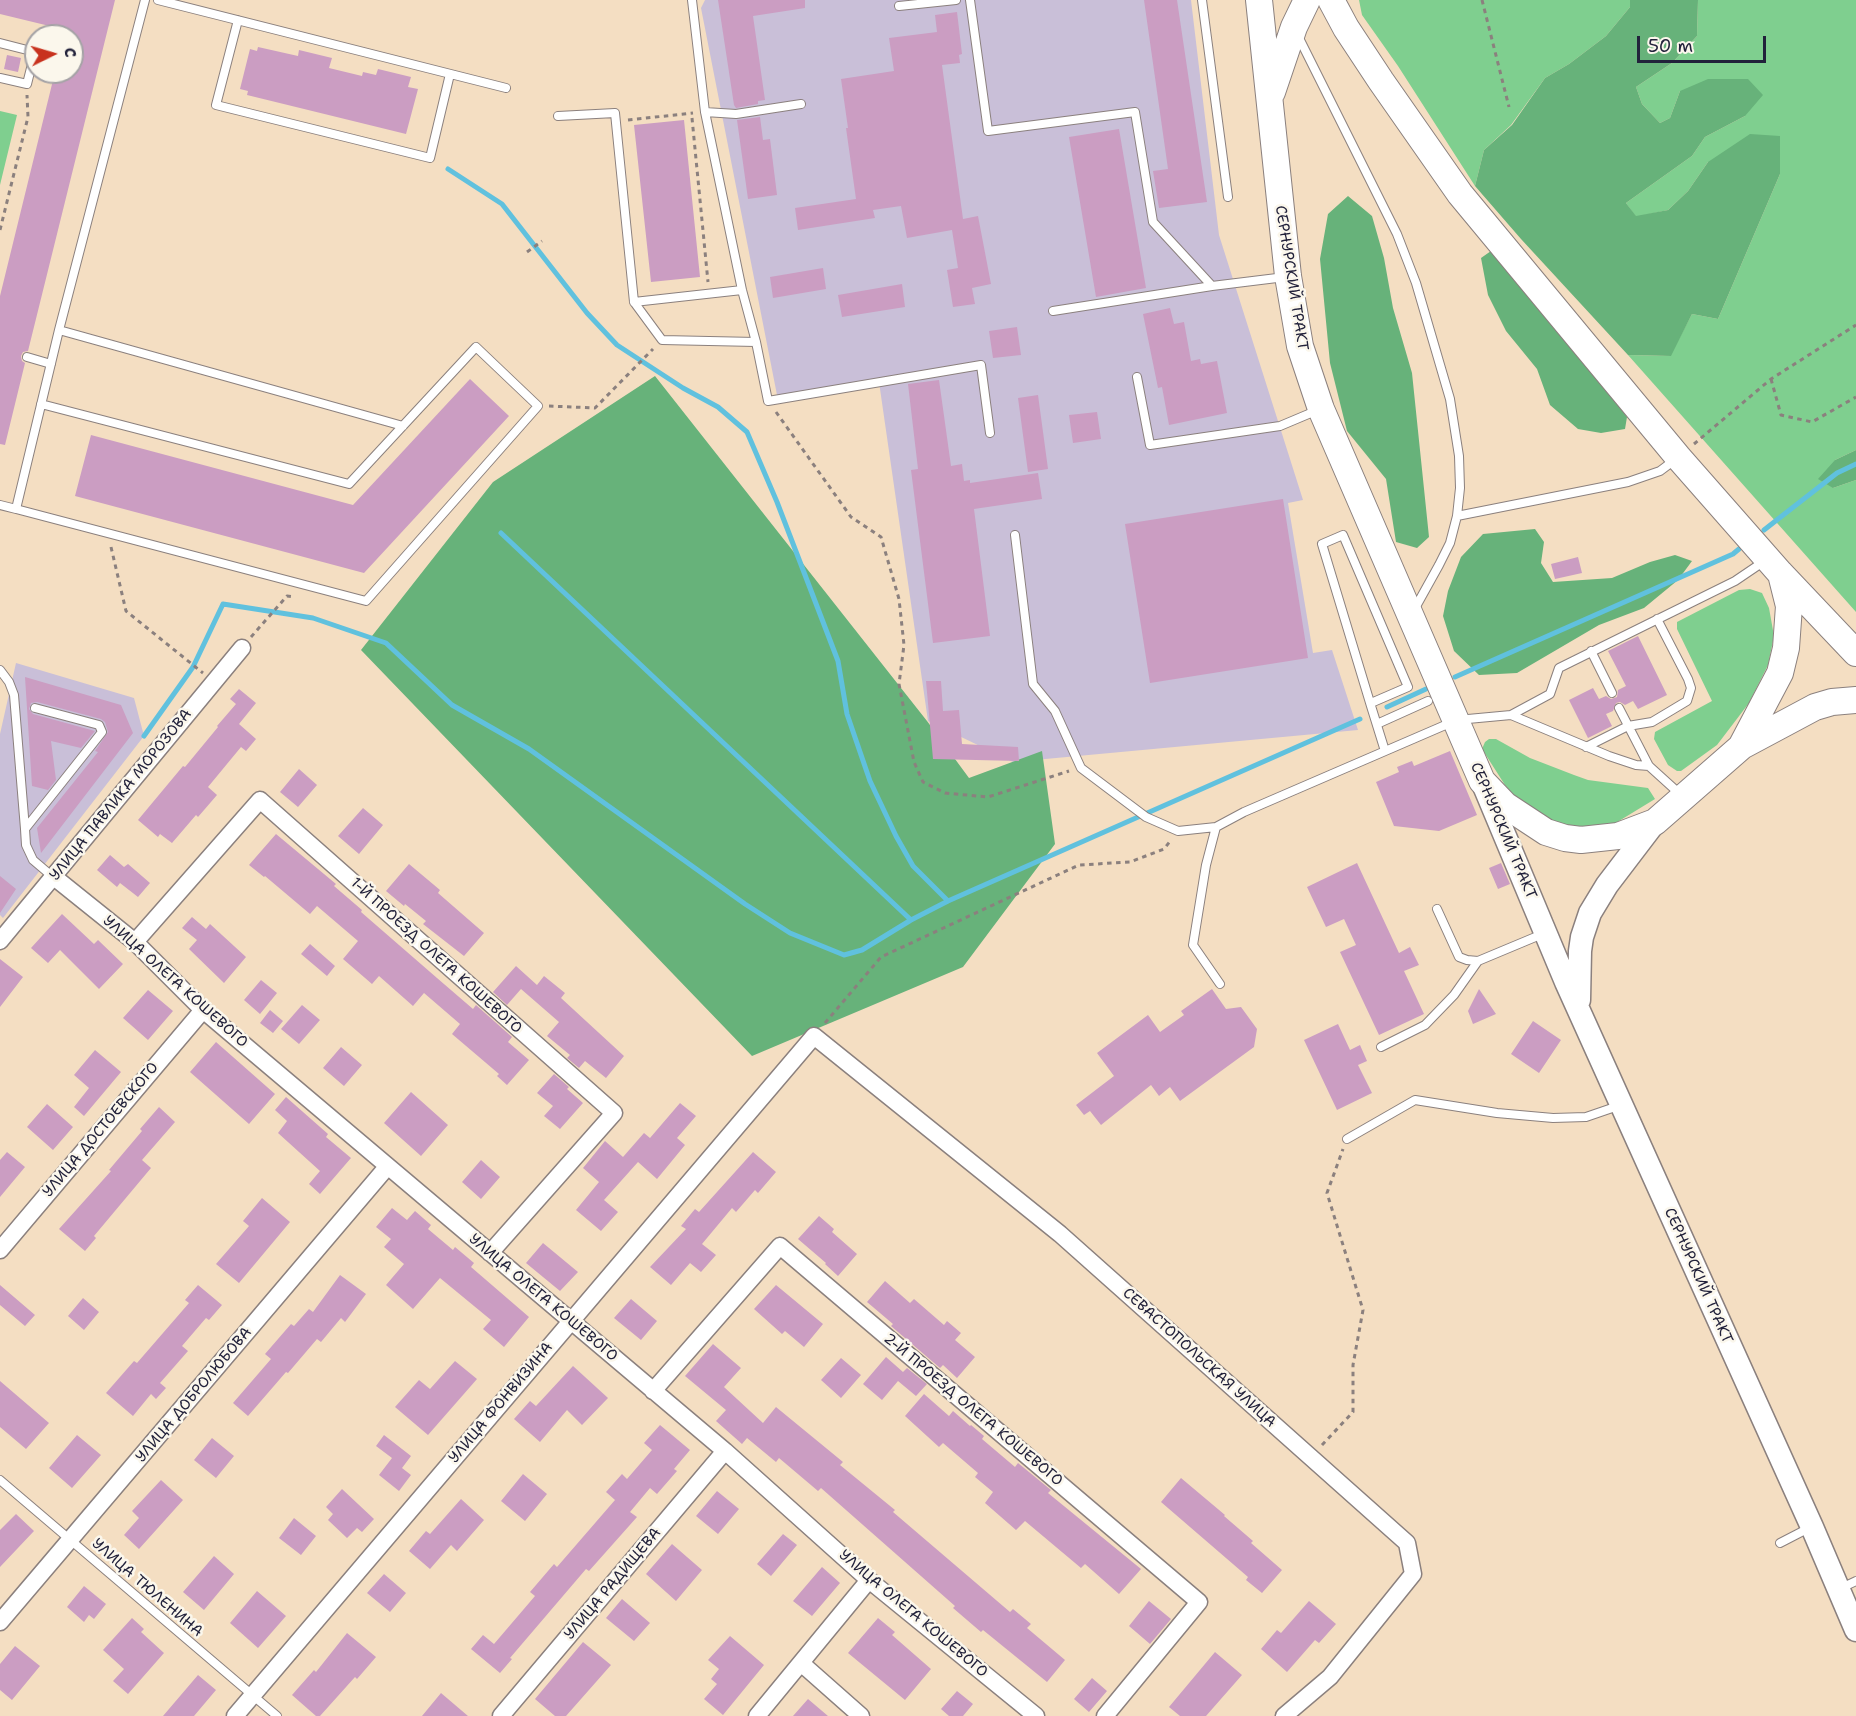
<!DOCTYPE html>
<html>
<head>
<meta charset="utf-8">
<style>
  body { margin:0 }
  #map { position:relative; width:1856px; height:1716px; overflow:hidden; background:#f4dec2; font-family:"Shantell Sans",sans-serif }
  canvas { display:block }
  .north { position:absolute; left:24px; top:24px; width:60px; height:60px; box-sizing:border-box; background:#fbf7ec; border:2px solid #a4a2a5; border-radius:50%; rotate:85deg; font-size:16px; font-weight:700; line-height:24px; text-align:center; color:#22223b }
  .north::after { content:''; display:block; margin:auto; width:21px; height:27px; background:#c8321e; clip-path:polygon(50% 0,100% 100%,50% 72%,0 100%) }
  .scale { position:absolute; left:1637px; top:36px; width:129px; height:27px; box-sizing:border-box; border:3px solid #22223b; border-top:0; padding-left:8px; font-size:18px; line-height:21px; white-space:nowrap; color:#22223b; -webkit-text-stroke:4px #fbf7ec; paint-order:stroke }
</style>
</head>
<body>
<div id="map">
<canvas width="1856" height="1716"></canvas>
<div class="north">С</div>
<div class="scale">50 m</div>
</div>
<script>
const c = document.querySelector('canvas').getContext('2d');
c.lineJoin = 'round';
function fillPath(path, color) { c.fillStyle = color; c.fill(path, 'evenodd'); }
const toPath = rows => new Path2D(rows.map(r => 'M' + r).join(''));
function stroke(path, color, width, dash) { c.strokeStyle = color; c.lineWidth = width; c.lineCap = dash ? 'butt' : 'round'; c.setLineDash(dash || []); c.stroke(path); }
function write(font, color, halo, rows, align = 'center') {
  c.font = font + ' "Shantell Sans",sans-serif'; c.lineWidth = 5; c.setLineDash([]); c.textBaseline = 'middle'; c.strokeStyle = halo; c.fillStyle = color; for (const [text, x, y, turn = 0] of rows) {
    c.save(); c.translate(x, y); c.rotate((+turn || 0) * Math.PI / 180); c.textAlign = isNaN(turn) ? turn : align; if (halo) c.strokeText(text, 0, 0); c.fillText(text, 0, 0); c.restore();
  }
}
fillPath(toPath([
  [705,0,1191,0,1219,235,1303,500,1288,503,1313,653,1332,650,1358,730,1013,762,928,721,879,382,777,395,701,8],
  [16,663,134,698,144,736,3,918,0,915,0,734]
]), '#c9bfd8');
fillPath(toPath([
  [1359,0,1630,0,1630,7,1606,36,1569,64,1545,78,1511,125,1484,150,1475,186,1398,66,1362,15],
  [1698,0,1856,0,1856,450,1835,460,1833,488,1856,480,1856,612,1628,355,1670,356,1692,314,1718,319,1780,174,1708,162,1688,191,1668,210,1636,217,1626,203,1692,156,1705,137,1745,116,1680,91,1670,118,1660,123,1642,104,1636,87,1672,63,1697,36],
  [0,111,17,115,0,185],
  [1750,589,1762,593,1769,608,1774,636,1768,665,1749,703,1717,745,1681,771,1677,771,1668,765,1654,739,1655,732,1712,701,1677,629,1677,622,1739,590],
  [1489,739,1496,739,1530,758,1574,775,1588,780,1648,788,1655,799,1614,824,1587,827,1567,826,1548,821,1524,807,1505,785,1482,749,1485,742]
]), '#7fcf8f');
fillPath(toPath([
  [1630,0,1698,0,1697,36,1672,63,1636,87,1642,104,1660,123,1670,118,1680,91,1708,79,1748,79,1763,95,1745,116,1705,137,1692,156,1626,203,1636,216,1668,210,1688,191,1708,162,1750,134,1780,136,1780,174,1718,319,1692,314,1671,356,1628,355,1521,239,1475,186,1484,150,1512,125,1545,78,1569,64,1606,36,1630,7],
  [1348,196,1372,216,1384,258,1393,308,1412,373,1429,537,1417,548,1396,542,1386,479,1347,431,1330,363,1320,259,1328,214],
  [1491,251,1508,265,1525,293,1584,359,1627,417,1625,429,1601,433,1578,429,1550,405,1537,369,1506,331,1488,295,1481,258],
  [655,376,927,721,969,778,1042,751,1055,844,963,967,752,1056,361,650,493,482],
  [1856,450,1856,480,1833,488,1818,479,1835,460],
  [1535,529,1544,542,1541,563,1553,582,1612,578,1650,562,1675,555,1692,561,1678,580,1644,608,1599,625,1517,673,1479,675,1454,651,1443,616,1448,591,1461,557,1483,534]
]), '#67b27a');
stroke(toPath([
  [448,169,502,204,587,313,617,345,683,388,718,407,747,432,777,502,838,661,847,714,870,781,896,836,913,866,948,901],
  [1764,530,1837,473,1856,464],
  [501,533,911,920],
  [1455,677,1733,554,1739,549],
  [1387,707,1426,689],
  [144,736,193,667,223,604,313,618,386,643,452,705,529,749,745,904,790,933,844,955,855,952],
  [851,953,862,950,911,920,948,901,1360,719]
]), '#60c1de', 5);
fillPath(toPath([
  [0,0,115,0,28,351,23,352,21,356,22,361,25,363,5,445,0,444,0,296,55,72,72,72,72,36,64,36,66,30,0,14],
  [718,0,805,0,805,8,753,16,765,100,758,101,758,104,736,108,734,105],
  [1144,0,1177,0,1207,202,1159,208,1153,171,1168,169],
  [957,12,962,54,959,55,960,63,942,65,963,219,978,216,991,284,972,288,975,304,953,307,947,270,958,268,952,230,907,238,901,206,873,210,875,218,798,230,795,208,856,199,846,128,848,128,841,79,894,71,889,38,937,32,935,15],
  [258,47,298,56,299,50,332,58,329,68,362,76,363,72,376,75,378,69,411,77,408,87,418,89,406,134,247,95,248,91,240,89,250,49,257,51],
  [7,55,21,58,18,72,4,69],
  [760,117,763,140,770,139,777,195,748,199,737,120],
  [684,120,700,277,651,282,634,125],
  [1119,129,1146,288,1096,297,1069,137],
  [823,268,826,289,773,298,770,277],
  [902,284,905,307,842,317,838,295],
  [1170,308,1174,324,1184,322,1191,361,1200,359,1201,364,1217,361,1227,413,1169,425,1162,387,1158,388,1143,314],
  [1017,327,1021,355,993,358,989,331],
  [470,379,509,416,364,573,75,496,91,435,353,505],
  [939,380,951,466,962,464,964,481,970,480,970,483,1038,473,1042,499,974,509,990,636,933,643,911,470,918,469,908,384],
  [1038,395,1048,469,1028,472,1018,398],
  [1097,412,1101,439,1073,443,1069,415],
  [1283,499,1308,658,1150,683,1125,524],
  [1578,557,1582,573,1555,579,1551,564],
  [1638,636,1667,695,1638,709,1633,701,1625,705,1620,702,1616,703,1613,711,1606,714,1612,726,1588,738,1569,700,1593,688,1599,699,1606,696,1611,699,1617,697,1618,690,1626,686,1608,651],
  [25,677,121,705,133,733,41,853,37,828,98,752,95,751,108,732,105,722,101,719,37,702,31,703,29,709,33,714,95,731,81,748,51,741,56,780,48,790,32,786],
  [926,681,941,681,943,711,959,710,962,744,1018,747,1019,761,933,759],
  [239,689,256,703,239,724,256,739,246,751,241,747,208,787,217,795,198,817,196,815,172,843,160,834,158,837,138,820,183,766,185,767,218,727,217,726,236,704,230,699],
  [1450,751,1477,815,1439,831,1394,826,1376,782,1399,772,1397,767,1412,761,1414,766],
  [299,769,317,785,298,807,280,792],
  [363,808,383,825,359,854,338,836],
  [276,834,336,884,334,886,362,910,361,912,437,978,473,1009,476,1005,512,1037,508,1042,529,1060,507,1085,497,1076,499,1074,452,1034,460,1024,424,993,413,1006,379,976,372,984,343,959,358,941,317,906,310,914,265,876,264,877,249,865],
  [110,855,124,867,128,864,150,883,138,897,120,883,117,887,97,870],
  [1357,863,1399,953,1410,947,1419,965,1404,971,1424,1014,1379,1035,1340,952,1356,945,1344,919,1326,927,1307,887],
  [1501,863,1510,884,1498,889,1489,868],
  [409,864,440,890,438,893,484,933,464,956,423,924,426,921,405,904,404,906,386,891],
  [0,876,16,889,0,913],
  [62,914,94,944,98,940,123,964,99,989,60,950,48,963,31,948],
  [192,917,206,929,210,924,246,957,224,983,189,949,197,940,182,928],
  [310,944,335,966,327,976,301,954],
  [0,959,23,977,0,1007],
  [516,966,537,985,544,976,565,993,561,998,624,1056,606,1078,585,1061,579,1068,567,1058,570,1055,547,1036,559,1022,521,989,507,1005,493,992],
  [261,980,277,993,260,1014,244,1000],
  [1212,989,1226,1009,1241,1007,1257,1029,1254,1047,1180,1101,1170,1087,1159,1096,1151,1085,1101,1125,1090,1111,1084,1115,1076,1105,1114,1076,1097,1053,1148,1015,1160,1032,1184,1015,1181,1011],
  [1479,989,1496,1014,1473,1024,1468,1011],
  [148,990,173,1011,148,1040,123,1018],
  [302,1005,320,1020,299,1044,281,1029],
  [270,1010,283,1021,273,1033,260,1023],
  [1533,1021,1561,1040,1539,1073,1511,1054],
  [1338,1024,1350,1050,1360,1045,1367,1061,1358,1065,1372,1093,1337,1110,1304,1040],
  [216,1042,275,1094,249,1124,190,1072],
  [341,1047,362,1065,344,1086,323,1068],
  [95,1050,121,1072,84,1116,74,1107,89,1088,74,1075],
  [554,1074,569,1087,567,1089,583,1103,560,1129,544,1116,553,1106,537,1093],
  [411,1092,448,1125,421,1156,384,1123],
  [286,1097,328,1134,326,1137,351,1158,320,1194,309,1184,320,1171,278,1133,287,1121,275,1110],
  [680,1103,696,1116,677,1138,685,1145,657,1179,638,1162,604,1200,618,1212,601,1231,576,1210,599,1182,583,1168,605,1141,623,1157,644,1133,650,1138],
  [47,1104,73,1127,53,1150,27,1127],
  [159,1107,175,1122,142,1160,151,1168,94,1236,96,1238,85,1251,59,1229,111,1171,109,1170,142,1131,140,1129],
  [7,1152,25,1167,0,1197,0,1160],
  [753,1152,776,1172,758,1193,755,1190,736,1212,732,1208,702,1244,716,1255,701,1272,690,1263,671,1285,650,1267,686,1229,681,1226,695,1209,699,1212],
  [481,1160,500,1177,481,1199,462,1182],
  [262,1198,290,1222,239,1283,216,1264,249,1226,243,1221],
  [392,1208,407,1220,415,1211,431,1225,428,1229,453,1250,455,1247,474,1263,471,1267,529,1317,504,1347,483,1329,491,1320,440,1278,413,1309,386,1285,404,1264,384,1247,391,1239,376,1227],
  [819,1216,834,1229,832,1232,857,1254,838,1276,825,1264,826,1263,798,1239],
  [543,1243,578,1272,560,1291,526,1263],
  [340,1275,366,1294,345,1322,341,1318,321,1342,317,1339,288,1373,286,1372,248,1416,233,1403,271,1359,265,1354,291,1324,294,1326,309,1309,313,1312],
  [885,1281,910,1303,914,1299,944,1325,947,1321,961,1333,955,1340,975,1357,957,1378,943,1365,940,1368,891,1326,893,1324,867,1302],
  [0,1285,35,1315,25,1326,0,1305],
  [198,1285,222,1305,209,1320,206,1318,182,1346,188,1351,160,1383,166,1388,156,1399,151,1394,133,1416,106,1393,134,1361,137,1363,189,1303,185,1300],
  [776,1285,823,1324,804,1347,785,1331,782,1334,754,1309],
  [83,1298,99,1312,84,1330,68,1316],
  [631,1299,657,1321,641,1340,614,1318],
  [713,1344,741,1368,724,1387,763,1423,776,1407,843,1462,840,1465,895,1510,893,1512,1010,1612,1013,1609,1031,1624,1027,1628,1065,1660,1047,1682,983,1630,981,1632,953,1608,955,1606,821,1488,818,1491,779,1458,776,1462,747,1438,742,1444,716,1421,726,1410,685,1376],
  [886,1357,903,1372,907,1368,927,1384,916,1396,898,1381,882,1400,863,1384],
  [841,1358,861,1375,841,1398,821,1380],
  [455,1361,477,1379,428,1435,395,1407,419,1380,430,1389],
  [573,1366,608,1398,582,1425,567,1410,540,1442,514,1419,530,1401,536,1406],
  [0,1381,49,1423,26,1449,0,1427],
  [924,1394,949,1416,953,1411,970,1426,971,1425,984,1436,982,1439,1015,1467,1018,1463,1051,1490,1048,1493,1141,1569,1119,1594,1085,1564,1081,1568,1025,1521,1016,1530,985,1503,993,1492,975,1477,978,1473,943,1443,939,1447,905,1416],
  [660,1425,690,1450,674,1469,677,1471,657,1494,650,1488,630,1512,637,1517,589,1571,586,1569,510,1658,512,1659,500,1673,471,1649,483,1635,494,1644,535,1596,530,1592,554,1564,557,1567,615,1500,606,1492,622,1474,627,1479,652,1450,644,1443],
  [77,1435,101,1455,72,1488,49,1468],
  [384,1435,411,1456,402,1468,411,1475,399,1491,379,1475,392,1458,376,1446],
  [212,1438,234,1456,216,1478,194,1460],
  [523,1474,547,1494,525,1521,501,1501],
  [1181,1478,1225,1515,1224,1516,1253,1541,1251,1543,1282,1570,1262,1593,1246,1580,1248,1577,1161,1502],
  [161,1480,183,1500,139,1549,124,1535,139,1518,132,1511],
  [342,1489,374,1519,362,1532,357,1528,347,1538,328,1520,333,1514,326,1507],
  [717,1491,739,1509,718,1534,696,1516],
  [461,1499,484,1520,457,1551,451,1545,430,1569,409,1551,426,1531,430,1534],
  [16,1514,34,1531,0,1567,0,1530],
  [294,1518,316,1536,301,1555,279,1538],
  [783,1534,797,1545,771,1576,757,1564],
  [672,1544,702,1570,676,1601,646,1574],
  [214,1556,234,1574,204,1610,183,1592],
  [822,1567,840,1583,812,1616,793,1601],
  [384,1574,406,1593,390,1612,367,1593],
  [84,1586,106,1604,94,1619,89,1615,84,1622,67,1607],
  [257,1591,286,1616,258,1648,230,1623],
  [622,1599,650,1623,634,1641,606,1618],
  [1149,1601,1171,1619,1150,1644,1129,1626],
  [1309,1601,1336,1624,1319,1643,1315,1640,1287,1672,1261,1649,1277,1630,1281,1633],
  [132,1618,144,1629,141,1632,164,1653,128,1694,113,1681,124,1669,103,1650],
  [878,1618,895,1632,892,1635,931,1669,905,1700,848,1653],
  [347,1633,376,1657,357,1679,355,1677,320,1716,316,1716,292,1695,314,1670,316,1672],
  [730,1636,764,1665,723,1715,704,1699,717,1684,711,1679,719,1669,708,1660],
  [583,1642,611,1665,566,1716,555,1716,535,1699],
  [15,1646,40,1666,12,1700,0,1690,0,1664],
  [1215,1652,1242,1675,1206,1716,1180,1716,1169,1707],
  [198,1675,216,1690,194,1716,163,1716],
  [1092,1678,1107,1691,1089,1712,1074,1699],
  [957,1691,973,1704,963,1716,949,1716,941,1709],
  [441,1693,468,1716,422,1716],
  [808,1699,828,1716,793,1716]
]), '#cb9dc2');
const service = toPath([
  [158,0,506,88],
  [692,0,705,112,742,290,756,342,768,401,981,365,990,433],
  [970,0,988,131,1135,112,1153,222,1212,286,1285,277],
  [1202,0,1228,197],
  [899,6,956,0],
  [238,20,216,105,430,158,450,74],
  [1298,36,1397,234,1416,283,1450,399,1459,456,1460,488,1457,516,1450,543,1439,565,1414,610],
  [0,43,35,52,27,84,0,78],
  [705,112,736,114,801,104],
  [558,116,615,113,634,302,742,290],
  [634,302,662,340,756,342],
  [1053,311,1212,286],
  [59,330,403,426],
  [27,357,51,364],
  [1137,377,1150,445,1280,426,1318,410],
  [0,505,16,509,59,330,145,0],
  [16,509,366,601,538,406,476,347,349,484,41,404],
  [1457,516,1628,482,1660,471,1676,459],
  [1015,535,1033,684,1055,711,1081,768,1146,817,1178,831,1216,827,1244,812,1457,720,1511,715,1550,694,1559,668,1735,581,1766,560],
  [1591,651,1612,693],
  [0,670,9,682,14,695,25,829],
  [1371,703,1408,687,1343,535,1322,544,1371,706,1385,751],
  [35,708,99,725,102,732,25,829,26,845,33,860,53,877],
  [1619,708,1649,766,1681,795],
  [1511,715,1609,756,1636,765,1649,766],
  [1377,724,1428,701],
  [1586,747,1628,726,1652,722,1687,701,1691,688,1688,679,1657,619],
  [1216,827,1206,865,1193,945,1220,984],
  [1437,909,1459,957,1467,960,1478,961,1545,933],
  [1381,1047,1425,1025,1454,995,1478,961],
  [1347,1139,1415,1100,1497,1113,1553,1118,1586,1117,1621,1105],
  [0,1480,277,1716],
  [1780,1543,1811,1527],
  [1839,1589,1856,1581]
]);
const minor = toPath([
  [54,877,135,942,203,1010,725,1451,869,1580,1036,1716],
  [0,941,242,648],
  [135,942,260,800,614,1113,490,1253],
  [0,1250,203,1010],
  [653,1391,780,1246,1199,1602,1105,1716],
  [0,1622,387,1167],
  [801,1663,861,1716],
  [235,1716,814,1036,1060,1234,1407,1543,1413,1574,1330,1677,1284,1716],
  [501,1716,725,1451],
  [757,1716,869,1580]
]);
const secondary = toPath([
  [1484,786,1566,982,1812,1527,1856,1630],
  [1579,1000,1580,951,1582,937,1590,913,1607,885,1655,822]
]);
const primary = toPath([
  [1259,0,1288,276,1300,346,1321,409,1482,781,1505,805,1546,832,1565,838,1581,840,1618,836,1655,822,1742,746,1815,707,1832,702,1856,700],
  [1331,0,1346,28,1381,81,1460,194,1678,457,1780,573,1856,653],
  [1272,92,1294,27,1307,0],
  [1742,745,1780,673,1786,648,1789,606,1781,574]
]);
stroke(service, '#8b807e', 10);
stroke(minor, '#8b807e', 19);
stroke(secondary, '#8b807e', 25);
stroke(primary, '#8b807e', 28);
stroke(toPath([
  [1482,0,1509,107],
  [692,118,708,282],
  [628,120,693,113],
  [0,230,28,117,27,95],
  [527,252,542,241],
  [1771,379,1781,415,1812,422,1856,397],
  [549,406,595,408,653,349],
  [776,412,851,517,881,537,899,599,904,645,899,684,914,762,923,782,945,793,988,797,1069,771],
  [1694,444,1771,379,1856,325],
  [111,547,126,611,203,673],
  [251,637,287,596,295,597],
  [825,1023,881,957,1079,865,1130,862,1164,849,1171,840],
  [1322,1445,1353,1412,1353,1365,1363,1310,1327,1193,1343,1149]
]), '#8b807e', 3, [4.5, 4.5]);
stroke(service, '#fff', 8);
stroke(minor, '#fff', 16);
stroke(secondary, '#fff', 22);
stroke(primary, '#fff', 26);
write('15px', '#22223b', '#fbf7ec', [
  ["СЕРНУРСКИЙ ТРАКТ",1291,278,81],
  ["УЛИЦА ПАВЛИКА МОРОЗОВА",121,795,-51],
  ["СЕРНУРСКИЙ ТРАКТ",1503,831,67],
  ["1-Й ПРОЕЗД ОЛЕГА КОШЕВОГО",436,956,42],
  ["УЛИЦА ОЛЕГА КОШЕВОГО",175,982,42],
  ["УЛИЦА ДОСТОЕВСКОГО",101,1130,-50],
  ["СЕРНУРСКИЙ ТРАКТ",1698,1276,66],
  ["УЛИЦА ОЛЕГА КОШЕВОГО",543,1298,40],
  ["СЕВАСТОПОЛЬСКАЯ УЛИЦА",1199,1358,42],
  ["УЛИЦА ДОБРОЛЮБОВА",194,1395,-50],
  ["УЛИЦА ФОНВИЗИНА",501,1403,-50],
  ["2-Й ПРОЕЗД ОЛЕГА КОШЕВОГО",973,1410,40],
  ["УЛИЦА РАДИЩЕВА",613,1584,-50],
  ["УЛИЦА ТЮЛЕНИНА",147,1588,41],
  ["УЛИЦА ОЛЕГА КОШЕВОГО",913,1614,40]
]);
</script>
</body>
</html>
